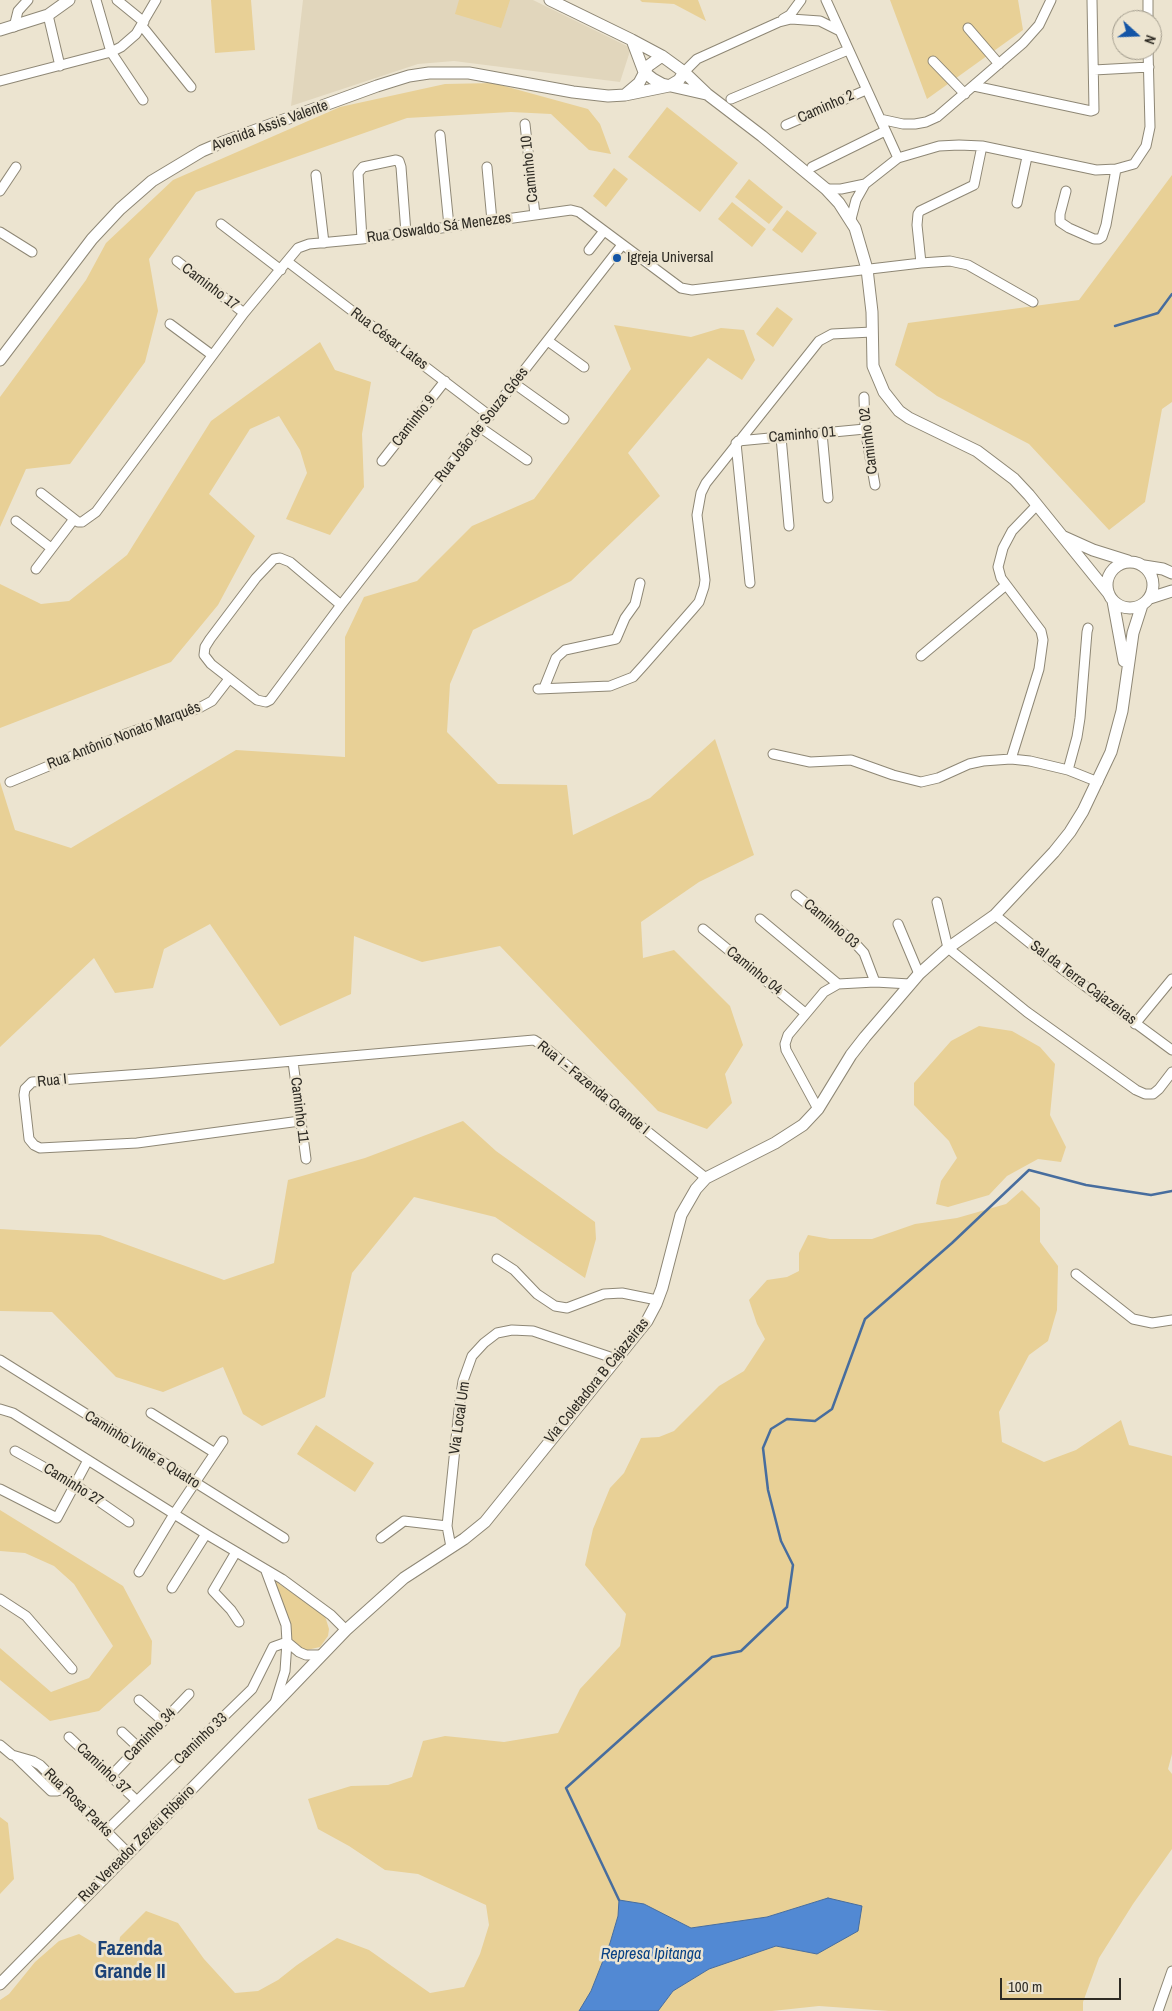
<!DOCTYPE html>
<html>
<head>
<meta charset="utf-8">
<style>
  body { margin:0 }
  #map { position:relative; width:1172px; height:2011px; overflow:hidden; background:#ece4d0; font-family:"Archivo Narrow",sans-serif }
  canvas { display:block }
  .north { position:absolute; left:1112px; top:10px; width:50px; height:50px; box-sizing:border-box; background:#ece4d0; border:1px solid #a09a8b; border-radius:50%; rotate:110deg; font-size:14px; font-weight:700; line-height:20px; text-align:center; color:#2e2b24 }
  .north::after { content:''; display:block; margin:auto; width:18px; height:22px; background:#1455a6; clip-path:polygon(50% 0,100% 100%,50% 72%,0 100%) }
  .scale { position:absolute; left:1000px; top:1978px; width:121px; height:22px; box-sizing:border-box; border:2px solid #2e2b24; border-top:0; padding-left:6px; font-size:15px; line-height:18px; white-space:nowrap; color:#2e2b24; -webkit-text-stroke:4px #ece4d0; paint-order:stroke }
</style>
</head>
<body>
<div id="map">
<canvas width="1172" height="2011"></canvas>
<div class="north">N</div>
<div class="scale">100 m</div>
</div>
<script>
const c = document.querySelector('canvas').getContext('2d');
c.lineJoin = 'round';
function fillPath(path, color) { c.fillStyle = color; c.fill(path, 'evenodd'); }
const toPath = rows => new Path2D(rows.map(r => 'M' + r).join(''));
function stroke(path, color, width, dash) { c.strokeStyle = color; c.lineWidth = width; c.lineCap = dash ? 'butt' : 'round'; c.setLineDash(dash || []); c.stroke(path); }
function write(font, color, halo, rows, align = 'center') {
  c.font = font + ' "Archivo Narrow",sans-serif'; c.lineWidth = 5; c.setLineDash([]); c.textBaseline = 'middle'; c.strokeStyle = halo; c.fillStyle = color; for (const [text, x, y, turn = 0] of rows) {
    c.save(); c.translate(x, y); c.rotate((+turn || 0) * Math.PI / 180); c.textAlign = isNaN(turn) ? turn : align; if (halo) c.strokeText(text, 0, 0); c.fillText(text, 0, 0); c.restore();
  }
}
fillPath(toPath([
  [303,0,533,0,631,48,620,82,454,61,418,64,291,106]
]), '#e1d6bc');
fillPath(toPath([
  [211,0,251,0,255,50,215,53],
  [459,0,510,0,501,28,455,14],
  [640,0,698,0,706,21,674,4,642,2],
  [890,0,1018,0,1023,30,927,99],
  [493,83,588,109,600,124,611,154,589,150,551,114,511,112,407,118,196,192,149,259,158,311,145,362,70,464,26,469,0,527,0,397,86,280,106,243,173,180,340,107,445,84],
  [667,107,738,163,700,212,628,157],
  [614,168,628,179,606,207,593,196],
  [1172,175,1172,402,1162,409,1145,502,1109,530,1029,444,937,396,895,365,908,323,1079,300],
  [749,179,783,207,769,224,735,197],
  [732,202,766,229,752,247,718,219],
  [787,210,817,233,802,253,772,230],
  [777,307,793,319,773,347,756,334],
  [614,325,691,337,721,328,744,330,755,360,742,380,708,358,628,453,660,496,571,581,473,630,450,684,447,732,498,784,567,785,573,835,650,798,715,739,754,855,699,882,641,922,643,958,674,950,730,1006,743,1045,725,1074,732,1103,707,1129,658,1111,500,946,422,962,354,936,351,994,280,1026,210,924,164,949,153,988,115,993,94,958,0,1047,0,782,15,830,71,848,236,750,345,757,345,637,364,597,417,581,472,526,534,499,631,369],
  [320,342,335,370,371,382,362,434,364,487,330,535,286,519,307,473,300,450,279,416,250,429,209,494,255,536,218,605,171,662,0,728,0,584,41,604,69,601,127,555,211,421],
  [979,1026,1012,1031,1040,1047,1055,1064,1050,1115,1066,1147,1061,1162,1038,1159,1007,1176,989,1195,948,1207,936,1204,941,1181,957,1158,949,1141,914,1105,914,1083,951,1041],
  [463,1121,496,1151,595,1222,596,1239,585,1278,495,1217,414,1197,352,1273,325,1397,262,1426,243,1414,223,1367,163,1392,116,1377,52,1312,0,1311,0,1229,100,1235,224,1280,274,1263,288,1180,365,1158],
  [1022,1190,1040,1208,1040,1242,1058,1266,1057,1310,1048,1341,1029,1355,999,1412,1002,1442,1044,1462,1076,1450,1121,1420,1129,1445,1172,1456,1172,1754,1168,1769,1172,1774,1172,1849,1133,1904,1099,1958,1083,2002,1083,2011,889,2011,819,2006,772,2011,658,2011,673,1991,709,1969,776,1946,817,1954,828,1898,767,1917,691,1928,644,1904,618,1916,610,1943,591,1991,579,2011,0,2011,0,2000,9,1994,35,1962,59,1941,79,1934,106,1950,118,1950,120,1937,146,1911,178,1923,204,1959,235,1993,258,1991,278,1980,297,1965,337,1938,369,1950,430,1993,464,1987,480,1954,489,1925,486,1905,418,1874,385,1870,349,1846,318,1829,308,1799,351,1786,388,1785,412,1777,423,1741,445,1736,504,1742,558,1733,580,1689,620,1646,626,1614,585,1565,593,1529,610,1488,624,1473,641,1438,659,1437,674,1431,719,1386,744,1371,765,1339,757,1324,749,1300,767,1280,787,1277,799,1271,799,1253,808,1235,830,1239,872,1239,915,1224,957,1218,1006,1204],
  [316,1425,374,1463,355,1492,297,1454],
  [0,1510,123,1586,152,1641,151,1664,99,1711,50,1721,0,1680,0,1648,51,1692,89,1678,113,1646,74,1584,54,1566,25,1553,0,1551],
  [275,1581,325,1616,329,1629,328,1636,320,1647,307,1650,300,1649,290,1639,284,1606,272,1583],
  [0,1817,8,1823,14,1879,0,1894]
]), '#e8d096');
const water = toPath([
  [828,1898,862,1906,858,1931,817,1954,776,1946,709,1969,673,1991,658,2011,579,2011,591,1991,610,1943,618,1916,619,1900,644,1904,691,1928,767,1917,828,1898]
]);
fillPath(water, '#5289d3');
stroke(water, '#476d9e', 1);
stroke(toPath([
  [1115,326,1158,313,1172,294],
  [619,1900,566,1788,712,1657,741,1651,787,1607,793,1565,781,1541,768,1490,763,1448,771,1429,787,1419,815,1421,832,1409,865,1319,952,1243,1029,1170,1086,1185,1151,1195,1172,1191]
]), '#476d9e', 2.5);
const street = toPath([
  [96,0,111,52,143,100],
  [117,0,144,22],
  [826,0,898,158],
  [1148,0,1148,20],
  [48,15,60,66],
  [783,19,790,15,801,0],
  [142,26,191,87],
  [14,27,18,11,28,0],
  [968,28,999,64],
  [933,61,965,94],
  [1094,70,1149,67],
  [684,72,697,59,779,22,791,19,820,21,840,31],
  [0,81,111,52,121,47,136,34,156,0],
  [974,86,1091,111,1094,110,1092,0],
  [731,99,848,50],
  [880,119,903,124,915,124,926,122,937,117,1023,43,1039,25,1051,0],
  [525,124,535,215],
  [786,125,866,90],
  [440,135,449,226],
  [487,167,492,221],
  [812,167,885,131],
  [316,175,324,243],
  [826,189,841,189,865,184],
  [0,191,16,167],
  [1066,191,1060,214,1060,222,1069,228,1094,239,1099,239,1102,237,1106,225,1116,169],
  [1017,203,1027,157],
  [851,219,856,200,865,184,898,158,939,146,959,145,982,146,1096,170,1116,169,1134,164,1146,146,1150,127,1148,50],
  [221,224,281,270],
  [0,232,32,252],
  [362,239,358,173,363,167,396,160,399,161,401,167,406,233],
  [589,250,604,231],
  [177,261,244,313],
  [288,262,490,416],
  [921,263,917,225,918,214,920,211,974,185,982,146],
  [170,324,212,355],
  [548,341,584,367],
  [515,384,564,419],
  [864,397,865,429,875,485],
  [481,428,527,460],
  [822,433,828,498],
  [781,437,789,526],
  [738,441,865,429],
  [736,443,750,583],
  [382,461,445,381],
  [41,493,78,522,82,522,96,512,244,313,298,248,309,244,362,239,571,210,579,212,681,288,692,290,921,263,950,261,968,265,1033,302],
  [16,521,51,548],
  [36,569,74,519],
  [341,605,290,562,280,558,274,559,256,578,210,639,205,647,204,655,211,664,257,700,266,702,270,700,341,605,622,245],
  [921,656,1006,585],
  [544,688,556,658,565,650,616,639,625,618,635,604,640,583],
  [538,689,610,686,633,677,643,666,693,609,699,602,704,587,705,580,697,515,701,493,706,483,819,341,832,334,872,332],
  [773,754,810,762,851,760,893,775,921,782,938,778,969,764,983,761,1011,759,1030,761,1068,770,1098,782],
  [1011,759,1039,669,1043,640,1041,631,1001,578,998,567,1003,548,1012,531,1037,505],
  [1068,770,1077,737,1080,718,1087,632,1088,628],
  [10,782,123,735,199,708,212,701,229,679],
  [796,895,853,941,864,953,875,982],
  [937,902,948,948,1027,1012,1136,1090,1145,1094,1153,1094,1159,1089,1172,1072],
  [995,915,1062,969,1172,1050],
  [760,919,838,984],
  [898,924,919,974],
  [703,929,805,1013],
  [1135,1024,1172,979],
  [293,1062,306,1159],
  [818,1109,786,1050,785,1044,788,1035,824,992,838,984,875,982,910,984],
  [300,1121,137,1143,40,1148,34,1145,29,1139,24,1095,25,1089,32,1082,156,1073,534,1040,542,1045,643,1128,706,1178],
  [497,1259,514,1270,537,1294,555,1306,567,1308,604,1294,622,1293,657,1300],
  [1076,1274,1133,1319,1152,1323,1172,1320],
  [0,1360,284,1538],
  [0,1409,13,1413,206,1534,282,1579,331,1615,346,1630],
  [151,1413,215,1453],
  [15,1451,74,1484,129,1522],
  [0,1489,57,1518,88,1460],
  [381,1538,404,1521,447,1526],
  [451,1547,447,1526,460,1400,463,1381,472,1356,484,1343,497,1333,512,1330,533,1331,616,1359],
  [236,1552,213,1591,231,1610,239,1622],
  [266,1571,286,1625,287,1642,285,1671,275,1703],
  [139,1572,174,1514,223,1441],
  [172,1588,206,1534],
  [0,1599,26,1616,72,1669],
  [287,1642,299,1652,306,1655,320,1655],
  [139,1700,163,1721],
  [122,1732,138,1747],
  [69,1737,136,1800],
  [0,1745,12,1755,33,1761,40,1765,128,1853],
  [16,1757,51,1791,57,1791,64,1789],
  [110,1777,189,1694],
  [106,1831,252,1689,273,1647,287,1642],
  [1158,2011,1172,1971]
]);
const secondary = toPath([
  [550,0,632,40,662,56,684,72,707,94,762,136,826,189,839,203,855,228,867,269,872,312,873,366,884,392,899,411,909,418,977,451,1014,479,1029,495,1109,594],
  [0,30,48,15,69,0],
  [632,40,644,72,653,79,662,84,706,94],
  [626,94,639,83,648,66,662,56],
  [0,360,92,239,120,209,152,181,202,151,223,142,377,86,409,76,429,73,469,73,573,92,608,96,625,95,669,86,679,80,684,72],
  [1064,537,1093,550,1128,561],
  '1107 585a23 23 0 1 1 46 0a23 23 0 1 1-46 0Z',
  [1144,566,1163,569,1172,573],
  [1150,598,1172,591],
  [1113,601,1124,661],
  [0,1984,274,1705,346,1630,404,1578,464,1539,485,1522,647,1321,656,1304,662,1288,681,1215,696,1189,706,1178,775,1143,803,1125,818,1109,851,1055,865,1037,919,974,948,948,995,915,1054,852,1070,832,1083,811,1111,752,1122,711,1133,633,1142,605]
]);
stroke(street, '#8e8775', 11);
stroke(secondary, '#8e8775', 13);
stroke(street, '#fff', 9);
stroke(secondary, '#fff', 11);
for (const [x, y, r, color] of [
  [617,258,5,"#1455a6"]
]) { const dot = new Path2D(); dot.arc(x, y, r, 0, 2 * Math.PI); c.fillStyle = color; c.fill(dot); stroke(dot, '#ece4d0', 2); }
write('15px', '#2e2b24', '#ece4d0', [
  ["Caminho 2",826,107,-24],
  ["Avenida Assis Valente",270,126,-20],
  ["Caminho 10",530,169,-96],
  ["Rua Oswaldo Sá Menezes",439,228,-8],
  ["Caminho 17",210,287,37],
  ["Rua César Lates",389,339,37],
  ["Caminho 9",414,421,-52],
  ["Rua João de Souza Góes",482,425,-52],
  ["Caminho 01",802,435,-5],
  ["Caminho 02",869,441,-97],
  ["Rua Antônio Nonato Marquês",124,736,-21],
  ["Caminho 03",831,924,40],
  ["Caminho 04",754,971,39],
  ["Sal da Terra Cajazeiras",1083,983,37],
  ["Rua I",52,1081,-6],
  ["Rua I - Fazenda Grande I",593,1088,39],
  ["Caminho 11",299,1110,83],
  ["Via Coletadora B Cajazeiras",597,1381,-51],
  ["Via Local Um",460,1418,-82],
  ["Caminho Vinte e Quatro",142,1450,32],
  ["Caminho 27",73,1485,32],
  ["Caminho 34",150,1735,-46],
  ["Caminho 33",201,1739,-44],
  ["Caminho 37",103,1769,43],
  ["Rua Rosa Parks",78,1803,45],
  ["Rua Vereador Zezéu Ribeiro",137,1844,-45]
]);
write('15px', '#2e2b24', '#ece4d0', [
  ["Igreja Universal",627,258]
], 'left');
write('italic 16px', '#084184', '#ece4d0', [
  ["Represa Ipitanga",651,1955]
]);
write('bold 20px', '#1b4277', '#ece4d0', [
  ["Fazenda",130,1950],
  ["Grande II",130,1973]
]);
</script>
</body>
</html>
